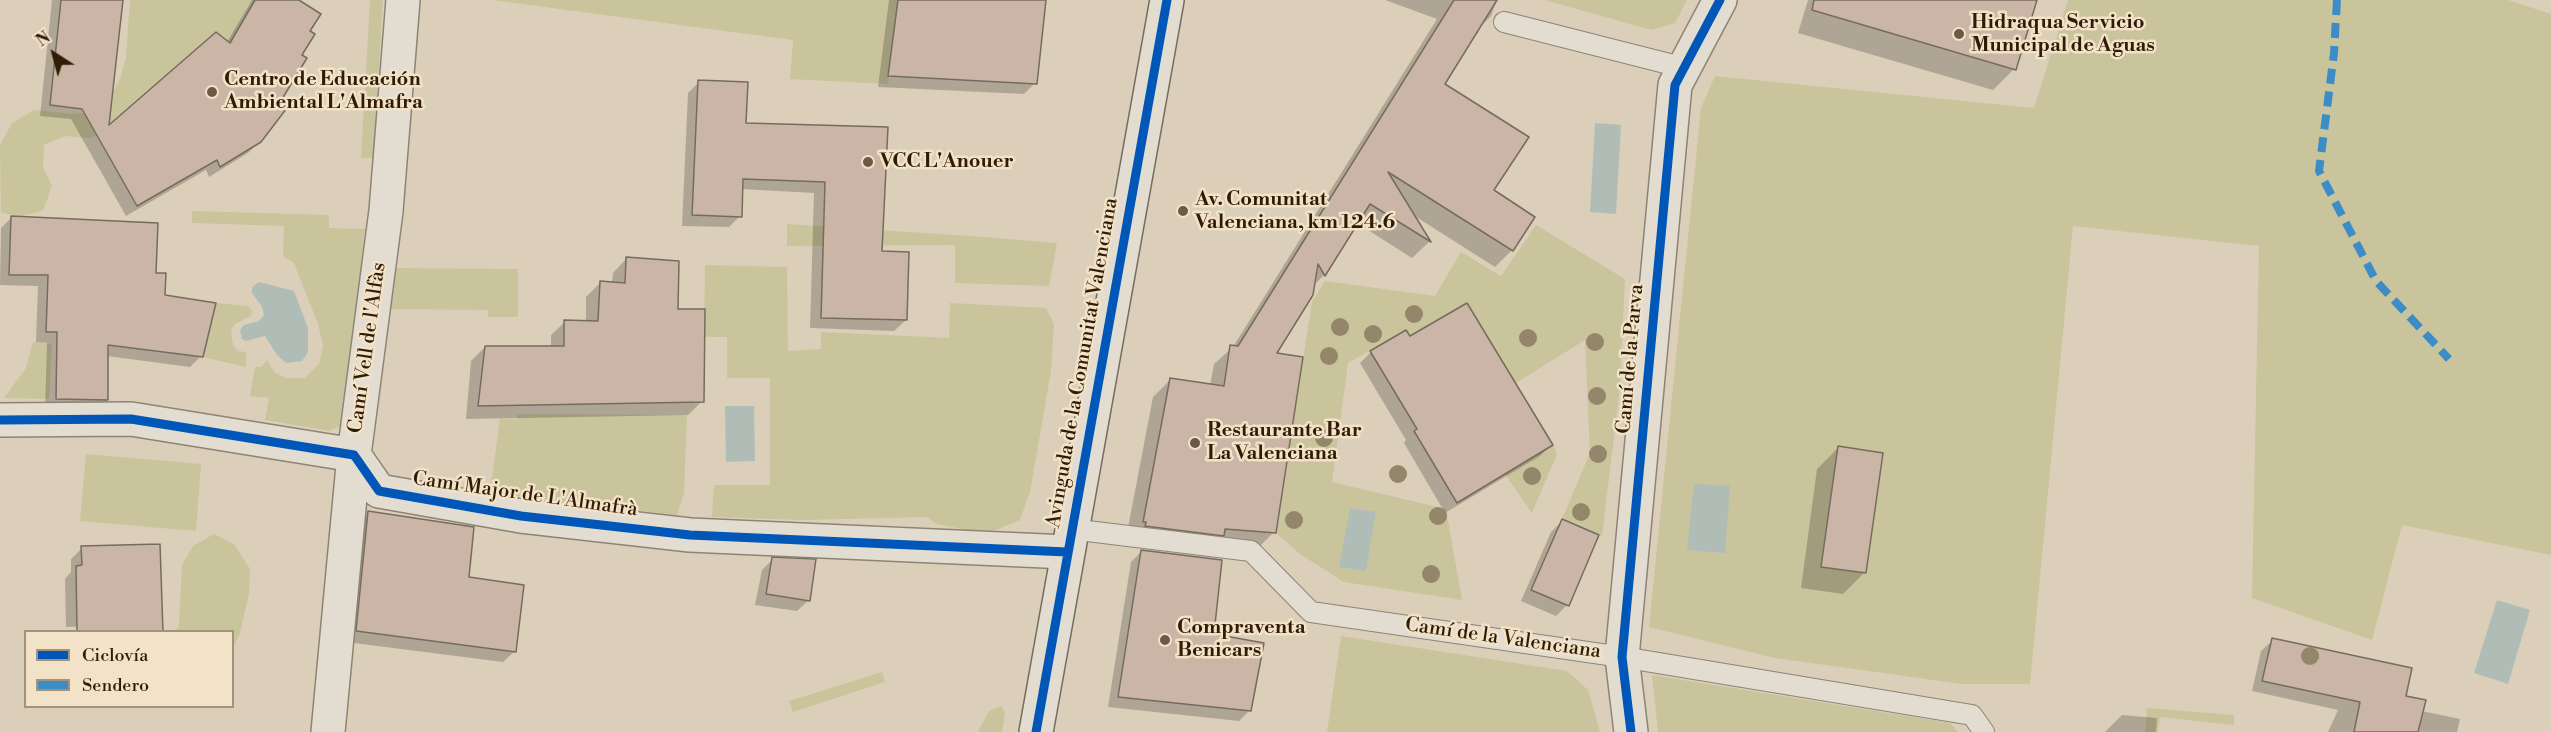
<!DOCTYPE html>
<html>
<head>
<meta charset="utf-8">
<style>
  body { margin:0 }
  #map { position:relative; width:2551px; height:732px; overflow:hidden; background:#dbcfb9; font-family:"Libre Bodoni",serif }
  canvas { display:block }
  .legend { position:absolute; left:24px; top:630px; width:210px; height:78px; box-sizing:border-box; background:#f1e2c8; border:2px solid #a4927a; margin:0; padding:8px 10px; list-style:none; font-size:18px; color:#301b05 }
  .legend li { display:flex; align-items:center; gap:12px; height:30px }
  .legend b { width:30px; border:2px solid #a4927a }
  .north { position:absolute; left:24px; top:24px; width:60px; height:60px; -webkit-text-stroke:4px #f1e2c8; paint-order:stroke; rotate:324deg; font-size:16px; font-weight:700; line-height:24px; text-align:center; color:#301b05 }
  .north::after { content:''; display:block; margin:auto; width:21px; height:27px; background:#301b05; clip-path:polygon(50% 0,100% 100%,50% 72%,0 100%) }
</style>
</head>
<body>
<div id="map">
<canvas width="2551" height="732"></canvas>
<ul class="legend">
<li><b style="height:8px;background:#0057b8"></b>Ciclovía</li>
<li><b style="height:8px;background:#3c8dc5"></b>Sendero</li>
</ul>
<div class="north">N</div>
</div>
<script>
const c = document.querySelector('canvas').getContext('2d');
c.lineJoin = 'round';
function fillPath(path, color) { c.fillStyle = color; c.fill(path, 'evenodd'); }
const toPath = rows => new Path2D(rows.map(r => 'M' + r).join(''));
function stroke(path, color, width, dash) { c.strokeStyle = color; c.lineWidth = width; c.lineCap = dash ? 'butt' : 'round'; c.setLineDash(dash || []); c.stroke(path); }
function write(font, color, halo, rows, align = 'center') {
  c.font = font + ' "Libre Bodoni",serif'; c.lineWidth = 5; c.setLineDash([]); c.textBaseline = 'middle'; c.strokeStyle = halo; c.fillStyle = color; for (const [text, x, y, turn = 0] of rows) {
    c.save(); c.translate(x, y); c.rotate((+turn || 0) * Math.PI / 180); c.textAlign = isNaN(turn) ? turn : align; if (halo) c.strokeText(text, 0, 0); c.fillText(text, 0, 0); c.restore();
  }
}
fillPath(toPath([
  [130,0,255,0,230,43,222,37,122,128,89,138,65,136,44,145,43,167,52,186,43,211,20,216,1,213,0,145,12,123,34,110,71,114,103,111,120,79,126,58],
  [370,0,383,0,373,158,361,158],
  [492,0,898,0,888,84,790,79,793,40],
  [1545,0,1687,0,1675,23,1651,30],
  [2068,0,2508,0,2551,14,2551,555,2402,525,2372,640,2252,598,2259,246,2073,226,2030,684,1962,684,1775,658,1649,627,1701,108,1715,76,2034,108],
  [192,211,329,215,329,228,365,229,345,422,338,427,330,431,265,420,269,398,250,396,255,367,261,367,267,360,274,372,286,378,305,378,319,364,323,345,318,324,294,263,283,256,284,226,192,223],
  [787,224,970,236,1057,243,1049,286,955,283,955,245,787,246],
  [1536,225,1625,279,1620,387,1602,536,1562,519,1590,453,1585,340,1516,383,1467,303,1410,336,1406,330,1348,363,1332,482,1446,509,1462,600,1344,582,1300,554,1276,533,1312,302,1325,281,1435,296,1461,252,1501,276],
  [705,265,787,267,788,351,821,349,821,332,949,338,950,303,1046,308,1054,324,1051,371,1030,492,1020,520,996,530,973,531,936,524,927,517,803,520,712,517,714,485,770,485,770,378,727,378,727,337,704,337],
  [389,268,518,269,518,317,488,317,488,310,385,309],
  [216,303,248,306,252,311,251,316,235,324,231,330,233,345,238,351,246,352,246,367,203,357],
  [33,342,52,344,49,399,4,398,26,368],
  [517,414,687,415,684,493,677,515,490,493,500,419,517,419],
  [1553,445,1557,454,1532,513,1505,474],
  [86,454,201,464,196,531,80,521],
  [214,534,234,544,250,569,249,594,240,633,233,648,232,632,175,631,179,627,182,565,193,546],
  [1341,636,1567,671,1588,690,1600,732,1327,732],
  [882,672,885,682,793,712,789,701],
  [1652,675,1950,723,1958,732,1658,732],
  [1001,706,1005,713,1002,732,978,732,989,711],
  [2147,708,2234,715,2234,725,2160,717,2158,732,2145,732]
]), '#c9c49c');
fillPath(toPath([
  [1595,123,1621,125,1616,214,1590,212],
  [259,282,294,291,308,328,308,352,302,361,286,363,277,355,265,336,246,341,242,339,240,330,244,325,259,321,264,315,262,307,252,293,252,287],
  [725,406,754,406,755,461,726,462],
  [1694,484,1730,486,1725,553,1687,550],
  [1350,508,1376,512,1366,571,1339,567],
  [2497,600,2530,610,2508,684,2474,673]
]), '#b0bdb6');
fillPath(toPath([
  [52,0,121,0,108,129,227,42,252,0,296,0,308,31,260,141,248,153,209,177,206,170,126,216,71,119,40,116],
  [889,0,1044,0,1035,83,1024,94,878,87],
  [1385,0,1497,0,1491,16,1475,32,1443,84,1492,191,1533,217,1512,250,1495,267,1413,215,1429,242,1412,258,1357,223,1324,275,1313,286,1274,354,1274,532,1257,549,1126,538,1153,397,1170,380,1210,386,1214,364,1233,347,1437,19],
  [1808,0,2035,0,2014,69,1993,90,1798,33],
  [699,82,744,124,886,129,881,252,906,320,894,331,810,328,814,193,741,189,740,216,729,227,682,226,688,93],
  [12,217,154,274,163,297,201,356,190,367,107,356,107,400,95,411,45,410,47,343,36,342,38,286,0,285,1,228],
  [626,259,677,311,702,401,688,415,466,419,471,361,485,347,551,348,551,335,565,322,586,322,586,297,600,283,612,283,613,273],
  [1409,338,1551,445,1540,456,1445,513,1404,443,1406,440,1360,363,1371,352],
  [1838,448,1864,573,1843,594,1801,588,1817,469],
  [368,513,515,651,503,662,346,642,357,524],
  [1562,521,1567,605,1556,616,1521,601,1551,532],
  [82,548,150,625,66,627,65,579,71,572,71,559],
  [1142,551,1250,710,1239,721,1108,707,1131,562],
  [773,559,809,600,797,611,755,605,762,570],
  [2273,640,2404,697,2422,711,2460,719,2457,732,2328,732,2338,710,2252,691,2261,651],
  [2122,715,2157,718,2156,732,2105,732]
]), '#0003');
const building = toPath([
  [61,0,123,0,109,125,216,32,230,43,255,0,299,0,321,14,310,31,315,34,302,55,307,58,282,99,290,104,261,142,220,167,217,160,137,206,82,109,50,105,61,0],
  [898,0,1046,0,1037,84,888,76,898,0],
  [1454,0,1497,0,1445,84,1529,137,1494,190,1535,217,1513,251,1388,172,1431,242,1370,204,1325,276,1318,264,1313,295,1277,353,1303,357,1276,533,1225,529,1224,536,1145,526,1146,522,1143,522,1170,378,1224,386,1230,345,1238,346,1454,0],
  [1814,0,2037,0,2016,70,1812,10,1814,0],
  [698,80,748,82,746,123,888,127,882,251,909,252,907,320,821,318,825,182,743,179,742,217,692,215,698,80],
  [11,216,158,223,156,273,166,273,165,295,216,303,203,357,108,345,108,400,56,399,57,332,46,332,48,275,9,275,11,216],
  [626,257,679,261,678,309,705,309,704,402,478,406,485,346,564,346,564,320,598,321,600,281,625,283,626,257],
  [1467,303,1553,445,1457,503,1414,431,1417,429,1370,351,1406,330,1410,336,1467,303],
  [1838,446,1883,453,1866,573,1821,567,1838,446],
  [368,511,474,527,469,577,524,585,516,652,356,631,368,511],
  [1562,519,1599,535,1569,606,1531,590,1562,519],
  [160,544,163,632,77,632,76,566,82,565,81,546,160,544],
  [1141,550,1222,560,1214,634,1264,643,1251,711,1118,697,1141,550],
  [772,557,816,559,810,601,766,594,772,557],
  [2272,638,2412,668,2406,696,2426,700,2418,732,2354,732,2360,702,2262,681,2272,638]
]);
fillPath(building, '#cab5a7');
stroke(building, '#756c5e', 1.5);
const service = toPath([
  [1504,22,1685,68],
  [1071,529,1251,551,1311,612,1622,657,1972,715,1984,732]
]);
const minor = toPath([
  [0,420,131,419,354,455,379,491,521,516,690,535,1067,552],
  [328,732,354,455,386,211,403,0],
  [1631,732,1622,657,1675,85,1720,0]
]);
const secondary = toPath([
  [1036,732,1167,0]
]);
stroke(service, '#8d8475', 22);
stroke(minor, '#8d8475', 36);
stroke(secondary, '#756c5e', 36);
stroke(service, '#e3dcd1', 20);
stroke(minor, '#e3dcd1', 33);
stroke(secondary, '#e3dcd1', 33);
stroke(toPath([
  [2337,0,2334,53,2319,171,2376,281,2449,359]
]), '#3c8dc5', 8, [15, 8]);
stroke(toPath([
  [0,420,131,419,354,455,379,491,521,516,690,535,1067,552],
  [1036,732,1167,0],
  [1631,732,1622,657,1675,85,1720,0]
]), '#0057b8', 9);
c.fillStyle = '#94866b';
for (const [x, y] of [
  [1414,314],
  [1340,327],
  [1373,334],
  [1528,338],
  [1595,342],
  [1329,356],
  [1597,396],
  [1324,438],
  [1598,454],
  [1398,474],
  [1532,476],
  [1581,512],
  [1438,516],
  [1294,520],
  [1431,574],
  [2310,656]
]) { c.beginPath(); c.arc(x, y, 9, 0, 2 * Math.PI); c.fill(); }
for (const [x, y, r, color] of [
  [1959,34,6,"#6c5a44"],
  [212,92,6,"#6c5a44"],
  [868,162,6,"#6c5a44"],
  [1183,211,6,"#6c5a44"],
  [1195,443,6,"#6c5a44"],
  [1165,640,6,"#6c5a44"]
]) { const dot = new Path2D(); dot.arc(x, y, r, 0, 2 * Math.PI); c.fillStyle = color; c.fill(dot); stroke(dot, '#f1e2c8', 2); }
write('bold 20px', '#301b05', '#f1e2c8', [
  ["Hidraqua Servicio",1971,23],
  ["Municipal de Aguas",1971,46],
  ["Centro de Educación",224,80],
  ["Ambiental L'Almafra",224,103],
  ["VCC L'Anouer",880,162],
  ["Av. Comunitat",1195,200],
  ["Valenciana, km 124.6",1195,223],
  ["Restaurante Bar",1207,431],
  ["La Valenciana",1207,454],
  ["Compraventa",1177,628],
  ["Benicars",1177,651]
], 'left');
write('20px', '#301b05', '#f1e2c8', [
  ["Camí Vell de l'Alfàs",368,348,-82],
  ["Camí de la Parva",1631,359,-85],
  ["Avinguda de la Comunitat Valenciana",1083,363,-80],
  ["Camí Major de L'Almafrà",525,495,8],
  ["Camí de la Valenciana",1503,639,8]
]);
</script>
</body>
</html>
